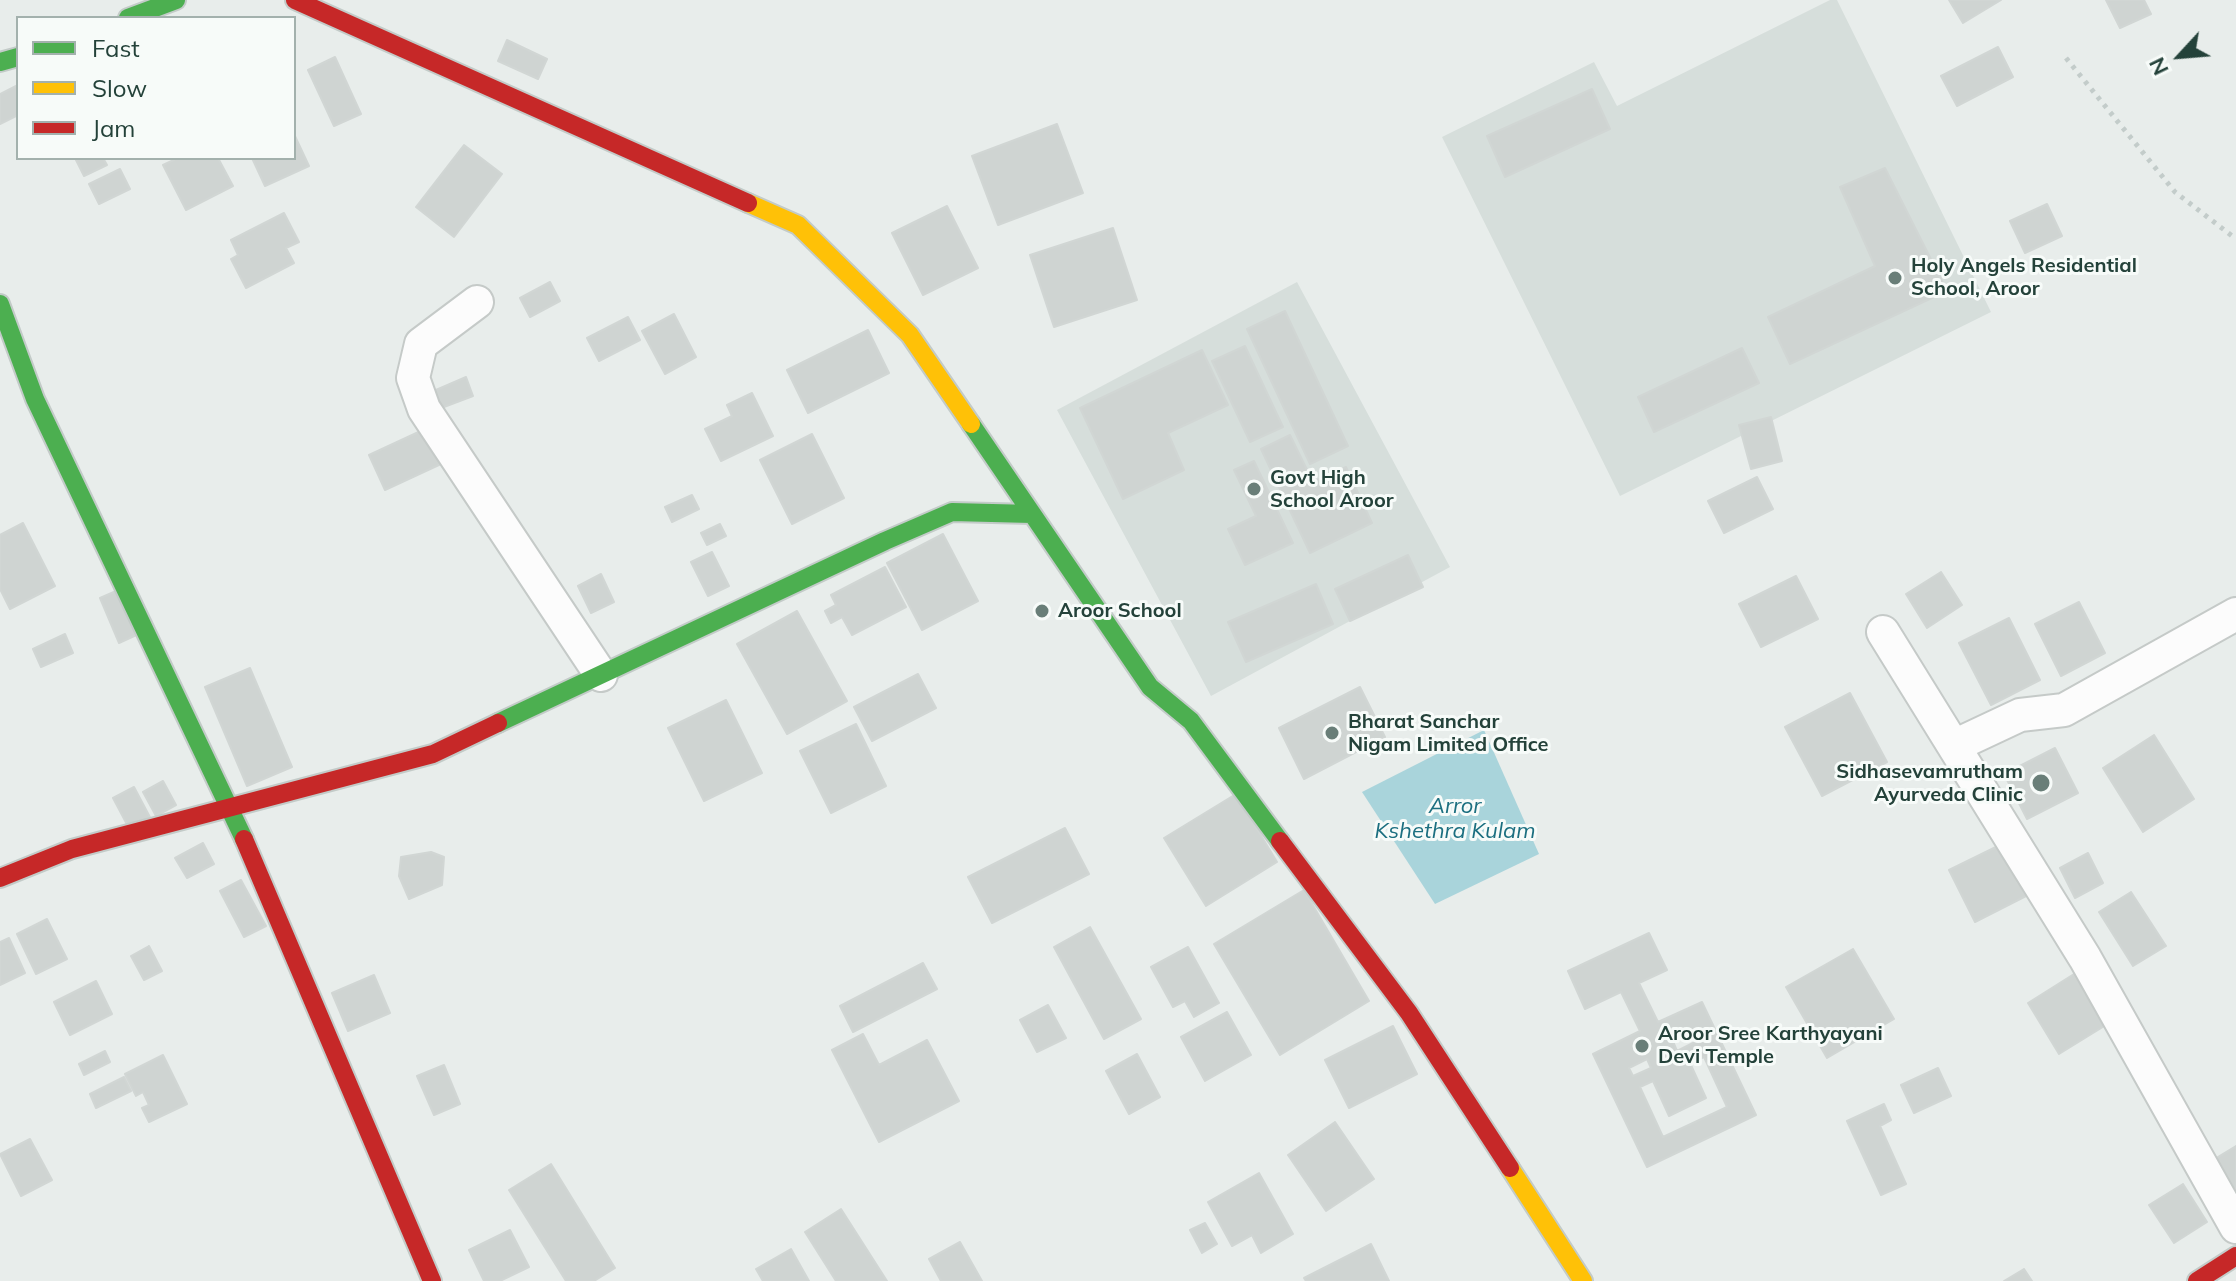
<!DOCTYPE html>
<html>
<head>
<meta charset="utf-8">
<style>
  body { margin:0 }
  #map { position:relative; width:2236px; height:1281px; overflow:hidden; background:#e8edeb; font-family:Mulish,sans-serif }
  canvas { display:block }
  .legend { position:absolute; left:16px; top:16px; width:280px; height:144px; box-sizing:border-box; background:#f7fbf9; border:2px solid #a3b1ad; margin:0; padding:10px 14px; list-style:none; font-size:24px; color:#24423a }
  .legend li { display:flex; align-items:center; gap:16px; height:40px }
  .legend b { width:40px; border:2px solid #a3b1ad }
  .north { position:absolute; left:2140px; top:16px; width:80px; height:80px; -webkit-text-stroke:6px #f7fbf9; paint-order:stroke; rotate:244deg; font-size:22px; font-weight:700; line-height:32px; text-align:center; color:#24423a }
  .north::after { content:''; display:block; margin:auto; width:28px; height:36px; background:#24423a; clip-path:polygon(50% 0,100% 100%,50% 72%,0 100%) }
</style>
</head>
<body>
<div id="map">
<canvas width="2236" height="1281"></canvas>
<ul class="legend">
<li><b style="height:10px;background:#4caf50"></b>Fast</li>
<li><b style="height:10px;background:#ffc107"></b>Slow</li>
<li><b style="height:10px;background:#c62828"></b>Jam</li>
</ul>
<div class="north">N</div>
</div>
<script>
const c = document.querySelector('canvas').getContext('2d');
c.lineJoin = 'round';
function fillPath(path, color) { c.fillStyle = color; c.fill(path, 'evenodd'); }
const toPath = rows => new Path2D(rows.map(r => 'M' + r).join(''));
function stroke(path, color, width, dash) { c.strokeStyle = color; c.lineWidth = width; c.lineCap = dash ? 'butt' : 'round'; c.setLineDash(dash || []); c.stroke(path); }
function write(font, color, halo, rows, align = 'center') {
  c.font = font + ' Mulish,sans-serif'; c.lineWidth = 6; c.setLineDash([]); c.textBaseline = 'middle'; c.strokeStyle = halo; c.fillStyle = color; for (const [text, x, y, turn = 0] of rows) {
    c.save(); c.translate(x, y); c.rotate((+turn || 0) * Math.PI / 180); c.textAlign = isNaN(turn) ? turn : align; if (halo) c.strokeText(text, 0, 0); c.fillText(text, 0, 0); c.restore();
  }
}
fillPath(toPath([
  [1830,0,1837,0,1991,312,1620,496,1442,137,1594,62,1617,106],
  [1297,282,1450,567,1211,696,1057,410]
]), '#d6dedb');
fillPath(toPath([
  [1484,730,1539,854,1435,904,1362,792]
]), '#a9d4db');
const building = toPath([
  [1949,0,2001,0,1963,23,1949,0],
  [2106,0,2144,0,2151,14,2120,28,2106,0],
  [507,40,547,59,538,79,498,61,507,40],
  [1998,47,2013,77,1957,106,1941,76,1998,47],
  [335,57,361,114,334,126,308,70,335,57],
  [18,85,18,115,0,124,0,94,18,85],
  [1592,89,1610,129,1505,177,1487,136,1592,89],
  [1057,124,1083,193,998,225,972,156,1057,124],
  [294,134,309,166,265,186,252,158,294,158,294,134],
  [464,145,502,174,454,237,416,207,464,145],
  [75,158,103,158,107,165,84,176,75,158],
  [178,158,218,158,233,186,186,210,163,165,178,158],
  [1885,168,1947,291,1790,364,1768,317,1875,266,1840,187,1885,168],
  [120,169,130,189,99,204,89,184,120,169],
  [2047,204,2062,236,2025,253,2010,221,2047,204],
  [947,206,978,268,923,295,892,233,947,206],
  [284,213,299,242,286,248,294,263,246,288,231,259,238,255,231,240,284,213],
  [1113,228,1137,300,1054,327,1030,255,1113,228],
  [550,282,560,301,530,317,520,298,550,282],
  [1285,311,1348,446,1310,464,1247,329,1285,311],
  [674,314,696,357,665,374,642,331,674,314],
  [628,317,640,340,599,361,587,338,628,317],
  [868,330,889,373,808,413,787,370,868,330],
  [1245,346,1283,427,1250,442,1212,361,1245,346],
  [1742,348,1759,383,1654,432,1638,397,1742,348],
  [1202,350,1228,405,1168,433,1184,470,1123,499,1080,408,1202,350],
  [466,377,473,396,436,410,429,393,466,377],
  [752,393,773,436,721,461,705,429,732,416,727,405,752,393],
  [1771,417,1782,461,1751,469,1739,425,1771,417],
  [425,429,441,464,385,490,369,455,425,429],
  [812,434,844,498,792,524,760,460,812,434],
  [1290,435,1313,482,1346,467,1372,523,1310,553,1261,449,1290,435],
  [1254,461,1293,543,1245,565,1228,529,1256,516,1234,470,1254,461],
  [1757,477,1773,509,1724,533,1708,501,1757,477],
  [692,495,699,509,672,522,665,507,692,495],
  [23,523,55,586,10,609,0,589,0,535,23,523],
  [720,524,726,536,707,545,701,533,720,524],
  [943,534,978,601,922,630,887,563,943,534],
  [712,552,729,586,708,596,691,562,712,552],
  [1408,555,1423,587,1350,621,1335,589,1408,555],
  [885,567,906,607,852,635,842,617,831,623,825,611,836,605,831,595,885,567],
  [1941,572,1962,605,1927,628,1906,594,1941,572],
  [601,574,614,602,591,613,578,586,601,574],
  [1796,576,1818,619,1761,647,1739,604,1796,576],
  [1316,584,1333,624,1246,662,1228,622,1316,584],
  [123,588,143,632,119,643,100,598,123,588],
  [2079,602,2105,653,2061,676,2035,624,2079,602],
  [797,611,847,701,787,734,737,644,797,611],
  [2009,618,2040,680,1991,705,1959,643,2009,618],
  [65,634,73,653,41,667,33,649,65,634],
  [250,668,292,767,247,786,205,687,250,668],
  [918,674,936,708,872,741,854,707,918,674],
  [1360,687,1385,737,1304,779,1279,728,1360,687],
  [1850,693,1887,762,1822,796,1785,727,1850,693],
  [726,700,762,773,704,801,668,728,726,700],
  [856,724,886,786,831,813,800,751,856,724],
  [2154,735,2194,799,2143,832,2103,768,2154,735],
  [2055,748,2078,793,2027,819,2004,774,2055,748],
  [163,781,176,805,156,816,143,792,163,781],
  [134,787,152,821,131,832,113,798,134,787],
  [1236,794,1277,862,1206,906,1164,838,1236,794],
  [1065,828,1089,874,992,923,968,877,1065,828],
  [203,843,214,864,187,878,175,858,203,843],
  [2004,843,2030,894,1975,922,1949,870,2004,843],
  [431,852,444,857,442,885,409,899,399,876,401,857,431,852],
  [2088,853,2103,883,2075,898,2060,868,2088,853],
  [241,880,266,926,244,937,220,891,241,880],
  [1304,890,1369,1001,1280,1055,1214,944,1304,890],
  [2131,892,2166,946,2133,966,2099,912,2131,892],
  [47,919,67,959,36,974,17,934,47,919],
  [1090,927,1141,1019,1104,1039,1054,947,1090,927],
  [1649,933,1667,970,1639,983,1658,1022,1702,1002,1756,1115,1647,1167,1593,1054,1640,1031,1621,992,1585,1009,1568,971,1649,933],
  [1692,1030,1697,1041,1677,1051,1672,1039,1692,1030],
  [1704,1057,1727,1107,1663,1137,1640,1087,1653,1081,1669,1116,1706,1098,1690,1063,1704,1057],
  [1647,1059,1651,1068,1633,1076,1629,1068,1647,1059],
  [9,938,25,973,0,985,0,942,9,938],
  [149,946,162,971,144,980,131,956,149,946],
  [1188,947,1219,1003,1194,1017,1185,1001,1173,1007,1151,967,1188,947],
  [1853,949,1894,1019,1827,1058,1786,987,1853,949],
  [923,963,937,989,853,1032,840,1006,923,963],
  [2074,974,2106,1025,2059,1054,2028,1003,2074,974],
  [374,975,390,1013,348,1031,332,993,374,975],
  [96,981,112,1014,70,1035,54,1002,96,981],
  [1048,1005,1066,1038,1037,1052,1020,1020,1048,1005],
  [1227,1012,1251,1055,1205,1081,1181,1037,1227,1012],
  [1393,1026,1417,1074,1349,1108,1325,1060,1393,1026],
  [863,1034,879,1065,927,1040,959,1101,879,1142,832,1050,863,1034],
  [105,1051,110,1062,84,1075,79,1064,105,1051],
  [1137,1054,1160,1097,1129,1114,1106,1071,1137,1054],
  [163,1055,187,1104,149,1122,142,1108,149,1105,143,1092,136,1096,125,1074,163,1055],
  [444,1065,460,1104,434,1115,417,1076,444,1065],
  [1938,1068,1951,1096,1914,1113,1901,1085,1938,1068],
  [124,1077,131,1091,96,1108,90,1094,124,1077],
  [1884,1104,1891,1120,1880,1126,1906,1184,1881,1195,1847,1121,1884,1104],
  [1335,1122,1374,1179,1326,1211,1288,1155,1335,1122],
  [30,1139,52,1180,21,1196,0,1154,30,1139],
  [2236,1146,2236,1199,2208,1163,2236,1146],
  [551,1164,615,1268,594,1281,566,1281,509,1190,551,1164],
  [1259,1173,1293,1234,1261,1253,1252,1235,1232,1246,1208,1202,1259,1173],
  [2183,1184,2207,1222,2174,1243,2149,1205,2183,1184],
  [841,1209,887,1281,836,1281,805,1232,841,1209],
  [1205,1223,1217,1244,1202,1253,1190,1230,1205,1223],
  [510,1230,529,1267,500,1281,484,1281,469,1250,510,1230],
  [960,1242,982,1281,941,1281,929,1259,960,1242],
  [1371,1244,1389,1281,1306,1281,1304,1278,1371,1244],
  [791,1249,809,1281,763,1281,756,1269,791,1249],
  [2024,1269,2032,1281,2004,1281,2024,1269]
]);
fillPath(building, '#cfd4d2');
stroke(building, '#d1d6d4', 2);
const street = toPath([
  [477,302,421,344,413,378,424,409,601,675],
  [1883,632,2085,958,2236,1227],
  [1954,746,2020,715,2064,710,2236,614]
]);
const fast = toPath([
  [128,18,176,0],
  [0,62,18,57],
  [0,304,35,399,244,839],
  [971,424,1150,687,1191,721,1280,841],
  [498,723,885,541,952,512,1032,514]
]);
const slow = toPath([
  [748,203,798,225,910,335,971,424],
  [1510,1168,1583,1281]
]);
const jam = toPath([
  [295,0,748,203],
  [244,839,432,1281],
  [1280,841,1409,1013,1510,1168],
  [0,878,72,849,433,754,498,723],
  [2197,1281,2236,1256]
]);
stroke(street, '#c5cac8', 36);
stroke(fast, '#c3cbc8', 22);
stroke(slow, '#c3cbc8', 22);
stroke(jam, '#c3cbc8', 22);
stroke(toPath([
  [2066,58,2175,192,2236,239]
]), '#c3ccca', 5, [4, 6]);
stroke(street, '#fcfcfc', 32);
stroke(fast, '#4caf50', 18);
stroke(slow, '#ffc107', 18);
stroke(jam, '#c62828', 18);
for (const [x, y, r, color] of [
  [1895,278,8,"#697e78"],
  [1254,489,8,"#697e78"],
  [1042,611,8,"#697e78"],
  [1332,733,8,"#697e78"],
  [2041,783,10,"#697e78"],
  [1642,1046,8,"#697e78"]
]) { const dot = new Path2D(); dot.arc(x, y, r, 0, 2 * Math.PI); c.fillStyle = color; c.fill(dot); stroke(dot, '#f7fbf9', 3); }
write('bold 20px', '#24423a', '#f7fbf9', [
  ["Holy Angels Residential",1911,266],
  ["School, Aroor",1911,289],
  ["Govt High",1270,478],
  ["School Aroor",1270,501],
  ["Aroor School",1058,611],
  ["Bharat Sanchar",1348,722],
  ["Nigam Limited Office",1348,745],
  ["Sidhasevamrutham",2023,772,"right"],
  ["Ayurveda Clinic",2023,795,"right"],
  ["Aroor Sree Karthyayani",1658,1034],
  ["Devi Temple",1658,1057]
], 'left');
write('italic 22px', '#1c6f80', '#f7fbf9', [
  ["Arror",1455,806],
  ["Kshethra Kulam",1455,831]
]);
</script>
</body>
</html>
